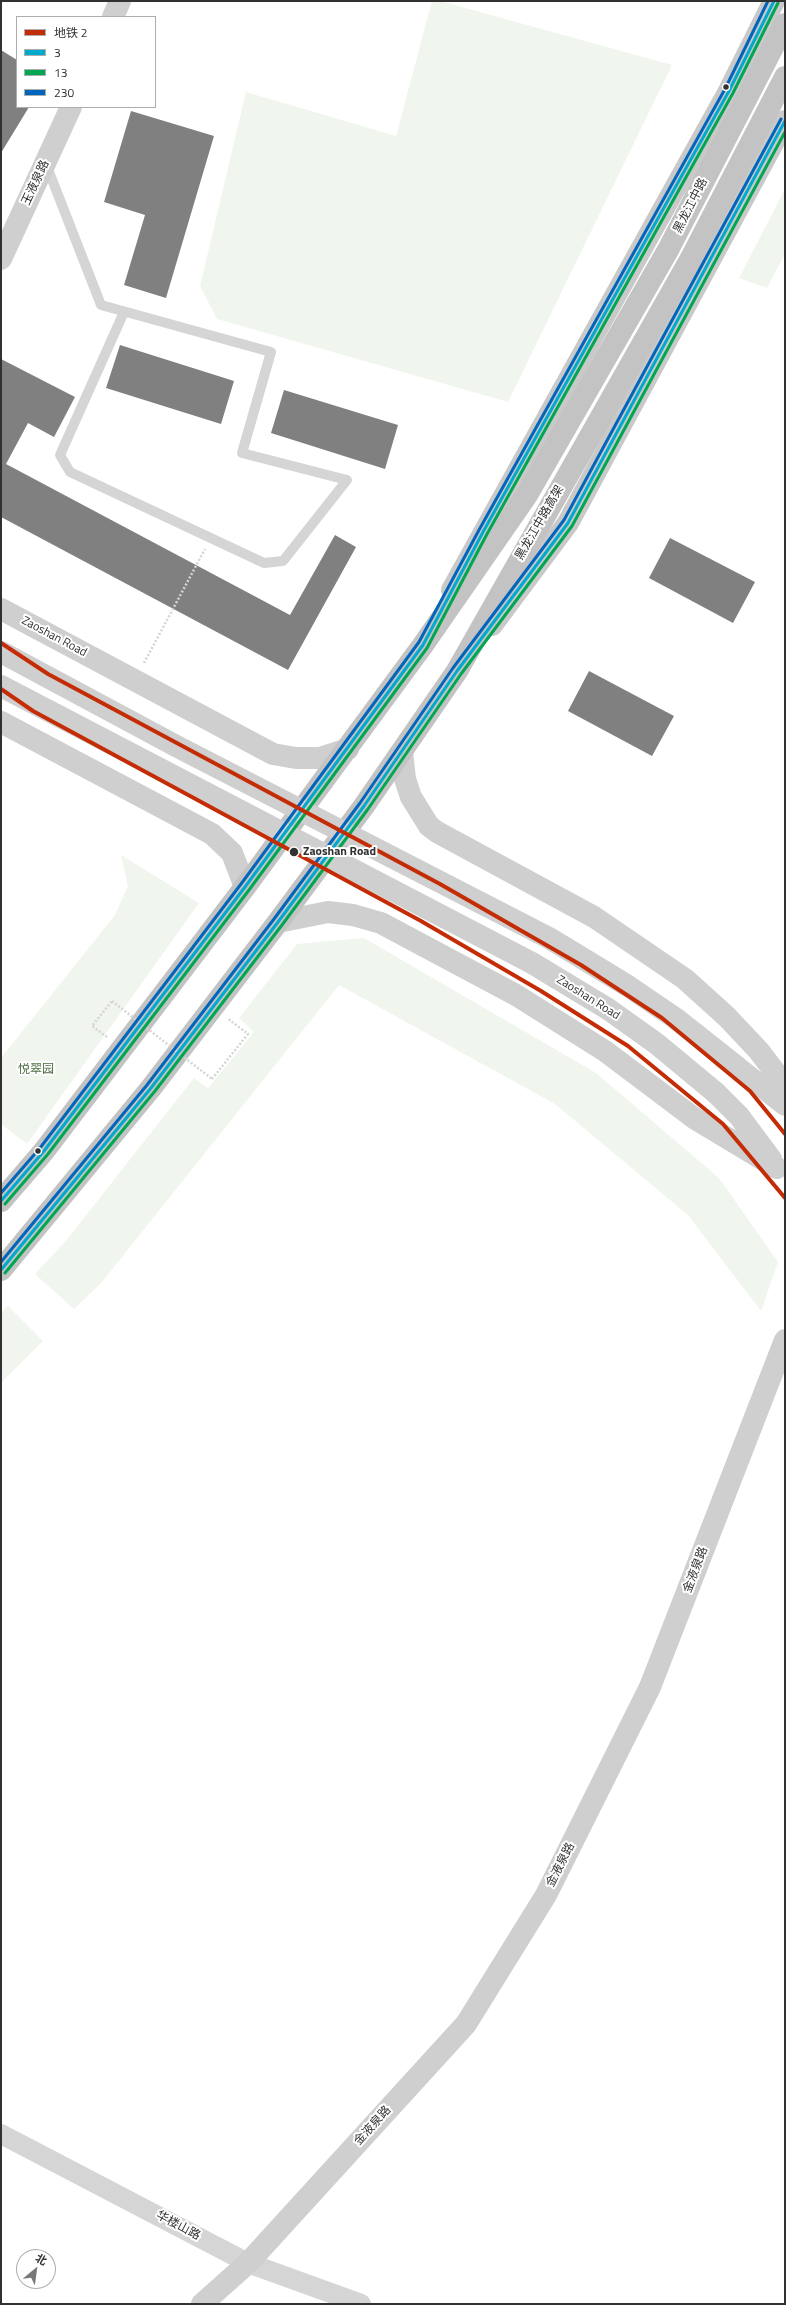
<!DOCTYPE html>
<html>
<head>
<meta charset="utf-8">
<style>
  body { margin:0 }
  #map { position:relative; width:786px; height:2305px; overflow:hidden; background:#fff; font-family:"Titillium Web","Noto Sans SC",sans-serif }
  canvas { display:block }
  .frame { position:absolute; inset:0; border:2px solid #313131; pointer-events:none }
  .legend { position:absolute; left:16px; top:16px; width:140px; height:92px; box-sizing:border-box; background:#fff; border:1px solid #adadad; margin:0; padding:5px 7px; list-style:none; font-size:12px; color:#313131 }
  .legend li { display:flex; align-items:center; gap:8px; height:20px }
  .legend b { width:20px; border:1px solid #adadad }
  .north { position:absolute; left:16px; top:2249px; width:40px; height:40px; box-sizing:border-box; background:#fff; border:1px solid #adadad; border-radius:50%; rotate:29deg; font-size:11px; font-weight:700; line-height:16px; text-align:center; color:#313131 }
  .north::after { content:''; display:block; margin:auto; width:14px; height:18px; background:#797979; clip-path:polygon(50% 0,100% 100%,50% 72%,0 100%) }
</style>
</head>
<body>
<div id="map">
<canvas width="786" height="2305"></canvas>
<div class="frame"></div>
<ul class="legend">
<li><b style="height:5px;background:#c42c05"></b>地铁 2</li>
<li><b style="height:5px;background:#00a9ce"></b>3</li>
<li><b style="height:5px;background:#00a651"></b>13</li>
<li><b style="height:5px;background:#0065bd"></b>230</li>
</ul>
<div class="north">北</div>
</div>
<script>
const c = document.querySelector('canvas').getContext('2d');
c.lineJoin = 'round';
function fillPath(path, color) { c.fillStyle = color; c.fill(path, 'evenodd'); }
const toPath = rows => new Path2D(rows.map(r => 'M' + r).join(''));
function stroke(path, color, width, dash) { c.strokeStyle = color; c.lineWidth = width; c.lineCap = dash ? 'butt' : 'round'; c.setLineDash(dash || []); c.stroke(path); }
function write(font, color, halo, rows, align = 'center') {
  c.font = font + ' "Titillium Web","Noto Sans SC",sans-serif'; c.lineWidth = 4; c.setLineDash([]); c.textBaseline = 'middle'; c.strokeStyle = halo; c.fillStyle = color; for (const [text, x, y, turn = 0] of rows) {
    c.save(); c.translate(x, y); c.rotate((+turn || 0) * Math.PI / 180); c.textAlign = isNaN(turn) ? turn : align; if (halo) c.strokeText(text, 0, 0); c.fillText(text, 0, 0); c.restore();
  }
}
fillPath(toPath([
  [432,1,440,1,672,65,508,402,217,319,200,286,246,92,396,136],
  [785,189,785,254,767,288,739,278],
  [121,855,199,903,27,1144,1,1124,1,1058,115,915,128,886],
  [364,938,596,1073,719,1178,778,1262,761,1311,688,1215,555,1104,339,985,102,1282,74,1309,35,1274,65,1242,194,1078,208,1088,254,1032,239,1018,297,944],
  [8,1306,43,1341,1,1383,1,1313]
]), '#f0f5ee');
fillPath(toPath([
  [1,50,17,60,17,107,29,107,1,153],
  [131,111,214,136,166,298,124,285,145,215,104,202],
  [120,345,234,381,221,424,106,388],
  [1,359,75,397,54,437,28,423,6,464,290,615,335,535,356,547,288,670,1,517],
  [284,390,398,425,385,469,271,433],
  [670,538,755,582,733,623,649,578],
  [589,671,674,716,652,756,568,711]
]), '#808080');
stroke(toPath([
  [144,663,205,549],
  [107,1037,92,1026,112,1001],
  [212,1079,248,1034,227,1018]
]), '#d5d5d5', 2.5, [2, 2]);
stroke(toPath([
  [46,164,101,305,271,352,242,453,347,480,283,561,264,563,70,472,60,455,124,312]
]), '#d5d5d5', 10);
stroke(toPath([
  [1,2134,248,2263,361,2304]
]), '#d5d5d5', 20);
stroke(toPath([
  [113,17,120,1],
  [1,259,71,107],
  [1,609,273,754,296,758,320,758,348,749],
  [1,722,212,834,232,853,245,887],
  [402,752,405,779,411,797,429,826,437,832,594,917,685,979,727,1017,759,1051,785,1085],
  [278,922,328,912,353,915,381,923,516,995,605,1051,694,1118,777,1168],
  [737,1067,785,1105],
  [716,1093,739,1116,771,1159],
  [202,2304,248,2263,466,2024,546,1895,650,1687,785,1340]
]), '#cfcfcf', 22);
stroke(toPath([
  [452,590,729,91,774,1],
  [492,625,568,523,785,121]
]), '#c9c9c9', 22);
stroke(toPath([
  [1,1201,44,1151,245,887,423,645,527,495,668,250,785,24],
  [1,1270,151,1088,278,922,364,806,457,671,690,260,785,77]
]), '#c3c3c3', 22);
stroke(toPath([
  [112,1001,212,1079]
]), '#d5d5d5', 2.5, [2, 2]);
stroke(toPath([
  [1,652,178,747,549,938,628,986,675,1018,737,1067],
  [1,686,532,963,608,1009,657,1044,716,1093]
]), '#cfcfcf', 22);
stroke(toPath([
  [1,1201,44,1151,245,887,423,645,483,532,729,91,774,1],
  [1,1270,151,1088,278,922,364,806,457,671,568,523,785,121]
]), '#00a9ce', 3);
stroke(toPath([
  [5,1204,48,1154,249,890,427,648,487,534,733,93,778,3],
  [5,1273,155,1091,282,925,368,809,461,674,572,526,785,132]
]), '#00a651', 3);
stroke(toPath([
  [1,1193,40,1148,241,884,419,642,479,530,725,89,768,1],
  [1,1262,147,1085,274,919,360,803,453,668,564,520,781,119]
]), '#0065bd', 3);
stroke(toPath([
  [1,643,48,674,440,884,581,965,662,1018,750,1091,785,1134],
  [1,689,33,711,421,921,541,991,628,1046,723,1124,785,1198]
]), '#c42c05', 4);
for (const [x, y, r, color] of [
  [726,87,3.5,"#313131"],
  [294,852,5,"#313131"],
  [38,1151,3.5,"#313131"]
]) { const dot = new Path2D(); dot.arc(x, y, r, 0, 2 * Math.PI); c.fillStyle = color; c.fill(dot); stroke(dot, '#fff', 1.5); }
write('12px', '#313131', '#fff', [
  ["玉液泉路",36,183,-65],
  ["黑龙江中路",691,206,-63],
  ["黑龙江中路高架",540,523,-60],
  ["Zaoshan Road",54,637,28],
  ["Zaoshan Road",588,998,32],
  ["金液泉路",696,1570,-69],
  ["金液泉路",561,1865,-63],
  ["金液泉路",373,2126,-48],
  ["华楼山路",178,2226,28]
]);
write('bold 12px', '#313131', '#fff', [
  ["Zaoshan Road",303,852]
], 'left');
write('12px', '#496d3f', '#fff', [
  ["悦翠园",36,1070]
]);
</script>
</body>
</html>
